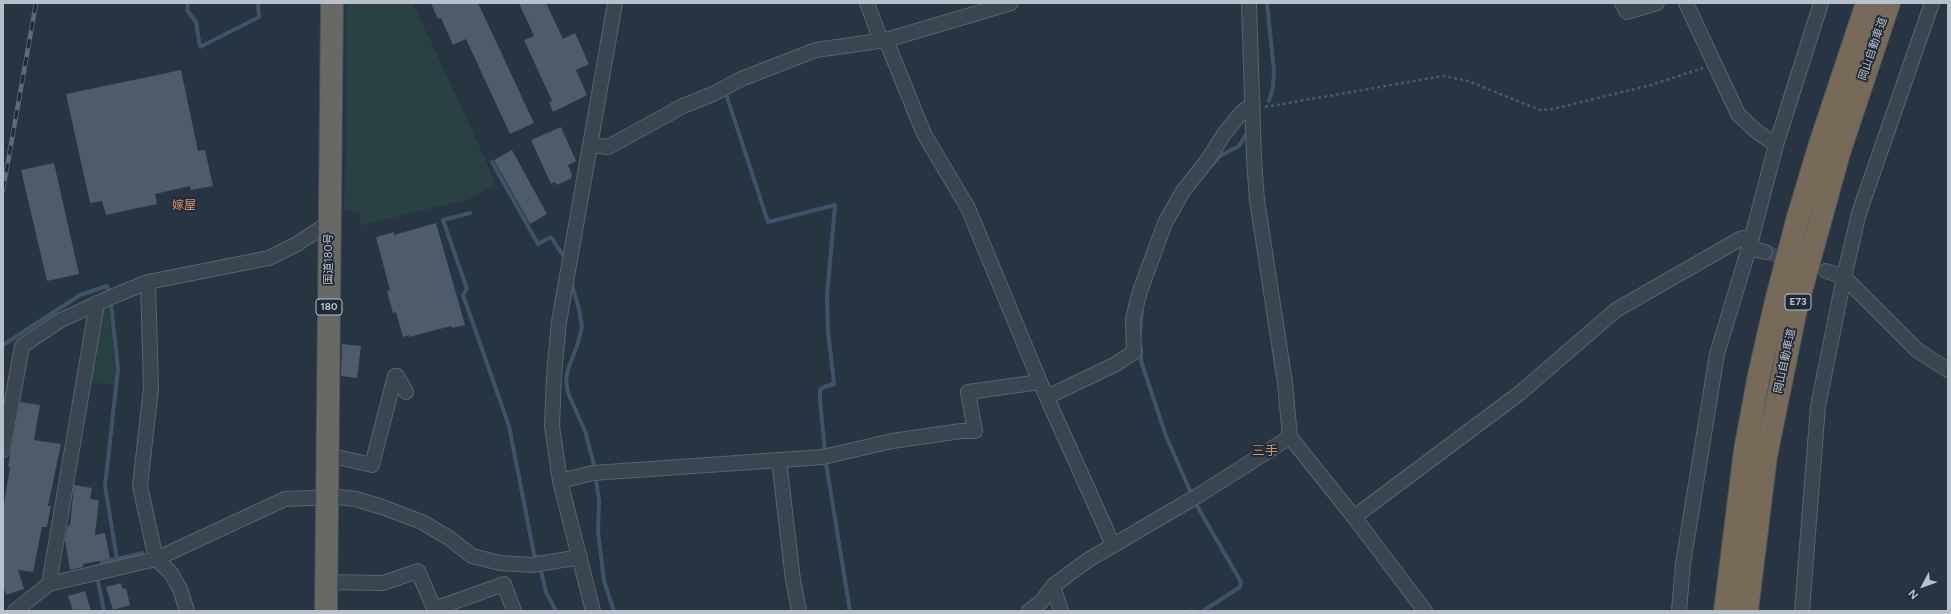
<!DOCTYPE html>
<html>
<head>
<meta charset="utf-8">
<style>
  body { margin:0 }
  #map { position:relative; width:1951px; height:614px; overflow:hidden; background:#273441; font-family:Figtree,sans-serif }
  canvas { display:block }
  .frame { position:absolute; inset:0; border:4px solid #b8c0cb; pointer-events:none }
  .north { position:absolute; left:1903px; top:566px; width:40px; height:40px; -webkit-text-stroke:3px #202a36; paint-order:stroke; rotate:229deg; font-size:11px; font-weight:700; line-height:16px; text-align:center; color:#b8c0cb }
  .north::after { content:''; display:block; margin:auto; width:14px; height:18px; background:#b8c0cb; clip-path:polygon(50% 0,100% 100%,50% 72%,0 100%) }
</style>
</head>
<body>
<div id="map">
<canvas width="1951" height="614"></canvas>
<div class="frame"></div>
<div class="north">N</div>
</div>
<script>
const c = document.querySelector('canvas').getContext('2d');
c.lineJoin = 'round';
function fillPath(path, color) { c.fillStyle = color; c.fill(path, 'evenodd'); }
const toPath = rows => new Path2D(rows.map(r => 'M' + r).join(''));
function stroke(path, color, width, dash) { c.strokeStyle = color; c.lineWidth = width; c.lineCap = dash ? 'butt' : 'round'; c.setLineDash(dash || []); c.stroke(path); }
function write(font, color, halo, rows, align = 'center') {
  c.font = font + ' Figtree,"Noto Sans JP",sans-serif'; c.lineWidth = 3.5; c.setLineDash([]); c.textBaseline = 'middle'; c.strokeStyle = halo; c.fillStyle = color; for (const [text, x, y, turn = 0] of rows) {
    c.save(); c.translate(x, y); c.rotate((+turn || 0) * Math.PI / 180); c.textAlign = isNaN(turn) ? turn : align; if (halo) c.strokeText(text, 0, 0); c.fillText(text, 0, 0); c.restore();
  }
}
fillPath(toPath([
  [347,3,413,3,487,163,495,185,469,199,359,226,360,213,344,209,347,122],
  [109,306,116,385,88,382,100,313]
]), '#294142');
stroke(toPath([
  [188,3,187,10,196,22,200,47,259,17,258,3],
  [1267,3,1274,71,1273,87,1269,101],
  [725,91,768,222,835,205,827,296,828,331,834,384,824,387,820,390,820,400,826,463,850,611],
  [492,162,538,244,551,237,562,254],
  [1210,167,1220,156,1239,146,1247,133],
  [470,213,443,220,467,289,463,295,509,426,534,554,539,560],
  [572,285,579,309,582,327,577,346,568,369,566,380,568,393,585,431,594,465,599,501,598,531,604,581,614,611],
  [1140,332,1142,309],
  [3,345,80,295,107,286,111,304,118,369,105,486,117,559,102,562,101,569],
  [1141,348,1141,361,1166,436,1191,493],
  [1196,504,1241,582,1240,587,1203,611],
  [117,559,142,553],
  [540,567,546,592,556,611],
  [99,576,98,581,104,611],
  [1191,611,1192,611]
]), '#3e526a', 4);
fillPath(toPath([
  [431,3,478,3,534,123,510,134,466,39,453,45,441,18,438,19],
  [519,3,546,3,563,39,575,33,589,64,576,70,587,95,553,112,549,102,552,101,524,40,534,36],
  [181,70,198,151,205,150,213,186,191,190,190,186,155,194,157,204,106,215,102,201,90,203,66,94],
  [561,127,576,161,568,165,572,175,571,176,572,178,557,185,555,182,551,184,531,140],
  [512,150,547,214,530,224,494,160],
  [54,163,79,274,47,281,21,170],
  [436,223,465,325,452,328,451,326,409,337,409,335,403,337,396,312,393,313,387,291,390,290,376,237,394,232,394,235],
  [342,344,361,346,357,378,341,376],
  [20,402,40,405,34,440,61,444,48,506,51,506,47,527,42,527,33,572,18,570,24,589,6,595,3,585,3,509,10,467,8,467],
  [74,485,92,488,90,499,99,500,95,535,105,533,110,559,83,564,83,567,70,570,65,540,68,525,70,526],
  [121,583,123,589,126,588,130,605,113,610,106,587],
  [85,591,91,611,73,611,68,596]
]), '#4d5b6a');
stroke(toPath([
  [1765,252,1794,261]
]), '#3d4956', 14, [14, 7]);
const minor = toPath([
  [867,3,881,41],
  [1249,3,1254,159,1257,200,1285,383,1290,437,1354,517,1425,611],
  [1622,3,1627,12,1657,3],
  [1686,3,1738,114,1756,131,1776,145],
  [886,40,924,134,968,208,1040,382,1113,545],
  [590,145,608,147,683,106,713,94,741,79,816,50,886,40,1011,3],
  [1749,248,1765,252],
  [1826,271,1844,277,1917,350,1948,370],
  [1047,397,1116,364,1134,352,1133,319,1140,291,1165,223,1183,191,1207,161,1224,134,1241,113,1253,104],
  [3,450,22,346,59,321,111,297,148,282,269,258,297,244,330,222],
  [328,455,372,465,395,376,397,376,406,392],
  [779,460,793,580,799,611],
  [560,481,593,473,823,457,892,441,961,431,975,431,968,392,1040,382],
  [1354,517,1520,393,1616,310,1740,239,1752,236],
  [327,582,383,583,418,571,435,611],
  [49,584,97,303],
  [1053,586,1061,611],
  [434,609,504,584,514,611],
  [15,611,49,584,156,559,140,486,151,388,148,282],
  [187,611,180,589,171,573,156,559,285,499,338,497,356,499,382,507,422,522,449,538,472,556,500,563,532,565,580,557],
  [593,611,560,481,552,426,554,375,559,322,615,3],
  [1029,611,1041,602,1053,586,1088,560,1199,495,1290,437],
  [1679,611,1683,564,1717,354,1749,248,1776,145,1821,3],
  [1802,611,1818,406,1844,277,1859,213,1932,3]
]);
const trunk = toPath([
  [326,611,332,3]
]);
const motorway = toPath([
  [1725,611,1745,450,1759,375,1776,301,1798,217,1820,144,1867,3],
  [1747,611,1766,456,1796,309,1839,153,1889,3]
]);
stroke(minor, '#59636e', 16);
stroke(trunk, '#46505b', 24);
stroke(motorway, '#46505b', 24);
stroke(toPath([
  [1265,107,1443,76,1468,81,1540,110,1553,109,1651,85,1703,68]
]), '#475d5f', 2.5, [3, 3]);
stroke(minor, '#3b4551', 14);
stroke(trunk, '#686865', 22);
stroke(motorway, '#776a59', 22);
const rail = toPath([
  [3,190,36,3]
]);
stroke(rail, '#5e6a78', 4.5);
stroke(rail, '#202a36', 3, [9]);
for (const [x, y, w] of [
  [1798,302,26],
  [329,307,26]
]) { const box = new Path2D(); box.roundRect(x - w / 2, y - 8, w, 16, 3); c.fillStyle = '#202a36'; c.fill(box); stroke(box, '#b8c0cb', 1); }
write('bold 10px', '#b8c0cb', null, [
  ["E73",1798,302],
  ["180",329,307]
]);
write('11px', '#b8c0cb', '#202a36', [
  ["岡山自動車道",1873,49,-71],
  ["国道180号",329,259,-90],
  ["岡山自動車道",1785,361,-78]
]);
write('12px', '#d3936b', '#202a36', [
  ["嫁屋",184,205]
]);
write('13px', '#d3936b', '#202a36', [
  ["三手",1265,451]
]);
</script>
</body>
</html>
